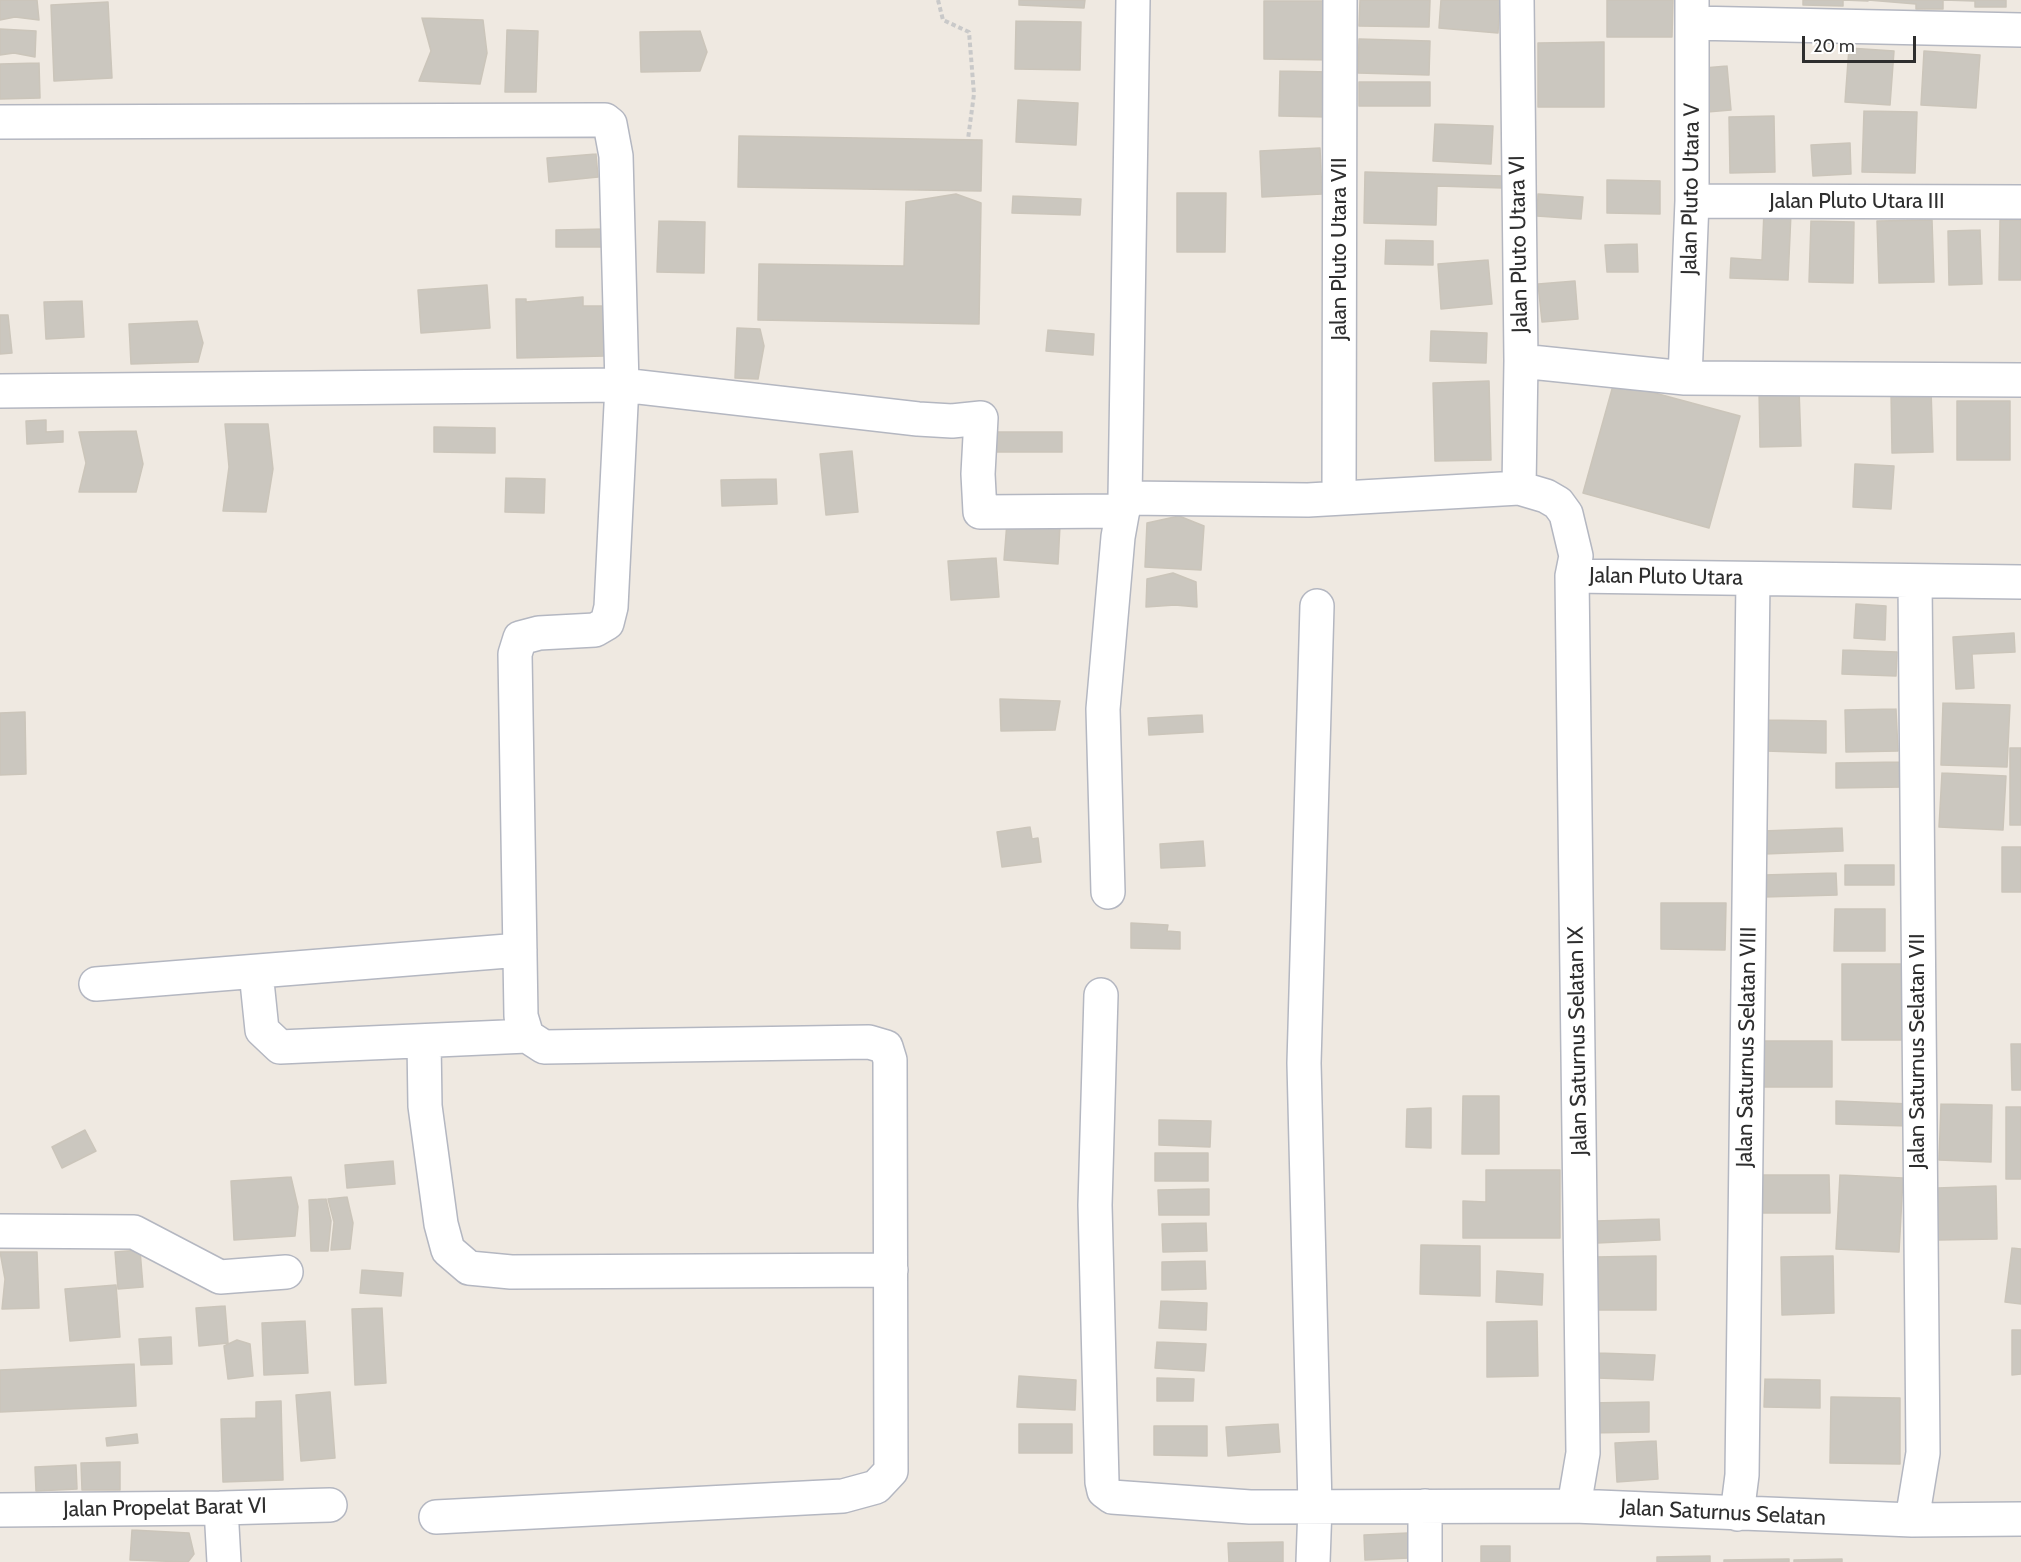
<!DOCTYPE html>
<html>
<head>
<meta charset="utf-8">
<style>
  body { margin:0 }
  #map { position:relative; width:2021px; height:1562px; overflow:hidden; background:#efe9e1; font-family:Cabin,sans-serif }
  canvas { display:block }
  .scale { position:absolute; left:1802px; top:36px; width:114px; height:27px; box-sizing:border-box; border:3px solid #2e2e2e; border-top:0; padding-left:8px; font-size:18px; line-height:21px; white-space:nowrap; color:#2e2e2e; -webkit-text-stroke:4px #fff; paint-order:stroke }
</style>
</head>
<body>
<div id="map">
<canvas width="2021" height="1562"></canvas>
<div class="scale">20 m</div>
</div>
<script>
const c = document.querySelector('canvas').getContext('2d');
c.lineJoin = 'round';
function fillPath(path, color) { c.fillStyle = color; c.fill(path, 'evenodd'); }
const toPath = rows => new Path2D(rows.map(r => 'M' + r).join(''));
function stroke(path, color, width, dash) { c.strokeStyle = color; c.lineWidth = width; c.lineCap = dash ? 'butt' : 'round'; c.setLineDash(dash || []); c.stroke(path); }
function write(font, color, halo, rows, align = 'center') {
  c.font = font + ' Cabin,sans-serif'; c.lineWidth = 4.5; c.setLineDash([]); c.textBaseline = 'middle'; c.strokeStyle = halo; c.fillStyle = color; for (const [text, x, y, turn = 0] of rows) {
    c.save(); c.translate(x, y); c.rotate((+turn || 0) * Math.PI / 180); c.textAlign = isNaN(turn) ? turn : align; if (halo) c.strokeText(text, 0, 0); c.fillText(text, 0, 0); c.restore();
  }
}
const building = toPath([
  [0,0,37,0,39,20,15,17,0,20,0,0],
  [1019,0,1085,0,1084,8,1019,5,1019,0],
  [1360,0,1430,0,1429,27,1359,26,1360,0],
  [1441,0,1500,0,1498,33,1439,28,1441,0],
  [1607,0,1673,0,1672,37,1607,37,1607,0],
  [1803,0,1868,0,1868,1,1843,0,1843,6,1803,5,1803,0],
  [1943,0,2006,0,2006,7,1975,7,1975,1,1943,0],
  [1943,0,1943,9,1916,9,1916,4,1868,0,1943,0],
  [1264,1,1335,1,1334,60,1264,59,1264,1],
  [108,2,112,78,54,81,51,5,108,2],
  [422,18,483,20,487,53,480,84,419,81,431,51,422,18],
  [1016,21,1081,22,1080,70,1015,69,1016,21],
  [0,29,36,31,35,57,14,53,0,55,0,29],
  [507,30,538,31,536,92,505,92,507,30],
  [700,31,707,52,700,71,641,72,640,32,700,31],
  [1359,39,1430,41,1429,75,1358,73,1359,39],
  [1604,42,1604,107,1538,107,1538,43,1604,42],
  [1849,48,1894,51,1890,105,1845,102,1849,48],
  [1924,51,1980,55,1976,108,1921,105,1924,51],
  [39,63,40,98,0,99,0,64,39,63],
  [1727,66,1731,110,1707,112,1704,68,1727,66],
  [1280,71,1331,72,1329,117,1279,116,1280,71],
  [1359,82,1430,82,1430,106,1359,106,1359,82],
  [1018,100,1078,103,1076,145,1016,142,1018,100],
  [1864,111,1917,112,1915,173,1862,172,1864,111],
  [1774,116,1775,172,1730,173,1729,117,1774,116],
  [1435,124,1493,126,1491,164,1433,161,1435,124],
  [739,136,982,140,981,191,738,187,739,136],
  [1850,143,1851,174,1813,176,1811,145,1850,143],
  [1320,148,1322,194,1262,197,1260,151,1320,148],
  [596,154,598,177,549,182,547,158,596,154],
  [1365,172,1503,176,1503,188,1437,186,1436,225,1364,223,1365,172],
  [1607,180,1660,181,1660,214,1607,213,1607,180],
  [1177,193,1226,193,1225,252,1177,252,1177,193],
  [956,194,981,203,979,324,758,320,759,264,904,266,906,202,956,194],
  [1538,194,1583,197,1581,219,1537,216,1538,194],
  [1013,196,1081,199,1080,215,1012,213,1013,196],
  [1764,211,1791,213,1788,280,1730,278,1731,258,1762,260,1764,211],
  [1932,220,1934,282,1879,283,1877,221,1932,220],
  [2000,220,2021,220,2021,280,1999,280,2000,220],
  [659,221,705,222,704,273,657,272,659,221],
  [1811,221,1854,222,1853,283,1809,282,1811,221],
  [606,229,606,247,556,247,556,230,606,229],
  [1980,230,1982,284,1949,285,1948,231,1980,230],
  [1386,240,1433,241,1433,265,1385,264,1386,240],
  [1637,244,1638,272,1607,272,1605,245,1637,244],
  [1488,260,1492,304,1441,309,1438,264,1488,260],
  [1575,281,1578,319,1542,322,1538,284,1575,281],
  [487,285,490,328,421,333,418,290,487,285],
  [583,297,583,306,603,306,605,356,517,358,516,299,526,299,526,302,583,297],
  [82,301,84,337,46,339,44,302,82,301],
  [0,315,8,315,12,353,0,354,0,315],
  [197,321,203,343,198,362,131,364,129,324,197,321],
  [737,328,760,329,764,346,758,379,735,378,737,328],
  [1048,330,1094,334,1093,355,1046,351,1048,330],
  [1431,331,1487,333,1486,363,1430,361,1431,331],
  [1489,381,1491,460,1435,461,1433,383,1489,381],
  [1614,382,1740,416,1709,528,1583,493,1614,382],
  [1759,389,1799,389,1801,446,1760,447,1759,389],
  [1931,389,1933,452,1892,453,1891,391,1931,389],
  [1957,401,2010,401,2010,460,1957,460,1957,401],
  [46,420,46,432,63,431,63,442,27,444,26,421,46,420],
  [225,424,268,424,273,469,266,512,223,511,229,467,225,424],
  [434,427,495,428,495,453,434,452,434,427],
  [136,431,143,464,136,492,79,492,86,463,79,432,136,431],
  [983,432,1062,432,1062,452,984,452,983,432],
  [852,451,858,512,826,515,820,454,852,451],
  [1855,464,1894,466,1891,509,1853,507,1855,464],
  [506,478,545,479,544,513,505,512,506,478],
  [776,479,777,504,722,506,721,480,776,479],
  [1179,516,1204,526,1201,570,1145,567,1147,523,1179,516],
  [1007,522,1060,525,1058,564,1004,560,1007,522],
  [996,558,999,597,951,600,948,561,996,558],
  [1173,573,1196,582,1197,607,1175,605,1146,607,1147,579,1173,573],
  [1856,604,1886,606,1885,640,1854,638,1856,604],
  [2014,633,2015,652,1972,654,1974,688,1956,689,1953,637,2014,633],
  [1843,650,1897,652,1896,676,1842,674,1843,650],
  [1000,699,1060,701,1055,730,1001,731,1000,699],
  [1943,703,2010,705,2007,767,1941,765,1943,703],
  [1896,709,1898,751,1846,752,1845,710,1896,709],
  [25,712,26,774,0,775,0,713,25,712],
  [1202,715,1203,732,1149,735,1148,718,1202,715],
  [1767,720,1826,721,1826,753,1766,751,1767,720],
  [2010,748,2021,748,2021,825,2010,825,2010,748],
  [1902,762,1903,787,1836,788,1836,763,1902,762],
  [1942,773,2006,776,2003,830,1939,827,1942,773],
  [1030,827,1032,839,1038,838,1041,862,1002,867,997,832,1030,827],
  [1842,828,1843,851,1764,854,1763,831,1842,828],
  [1203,841,1205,866,1161,868,1160,844,1203,841],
  [2002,847,2021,847,2021,892,2002,892,2002,847],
  [1845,865,1894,865,1894,885,1845,885,1845,865],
  [1836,873,1837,895,1763,897,1763,875,1836,873],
  [1661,903,1726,903,1725,950,1661,949,1661,903],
  [1835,909,1885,909,1885,951,1834,951,1835,909],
  [1131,923,1168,925,1167,931,1180,932,1180,949,1131,948,1131,923],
  [1842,964,1903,964,1904,1040,1842,1040,1842,964],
  [1763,1041,1832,1041,1832,1087,1764,1087,1763,1041],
  [2011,1044,2021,1044,2021,1090,2012,1090,2011,1044],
  [1463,1096,1499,1096,1499,1154,1462,1154,1463,1096],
  [1836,1101,1910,1104,1909,1126,1836,1124,1836,1101],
  [1941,1104,1992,1105,1991,1162,1939,1160,1941,1104],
  [2006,1107,2021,1107,2021,1179,2006,1179,2006,1107],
  [1431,1108,1431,1148,1406,1147,1407,1109,1431,1108],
  [1159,1120,1211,1121,1210,1147,1159,1145,1159,1120],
  [85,1130,96,1151,62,1168,52,1147,85,1130],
  [1155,1153,1208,1153,1208,1181,1155,1181,1155,1153],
  [393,1161,395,1184,347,1188,345,1165,393,1161],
  [1486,1170,1560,1170,1560,1238,1463,1238,1463,1201,1486,1202,1486,1170],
  [1761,1175,1829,1175,1830,1213,1760,1213,1761,1175],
  [1840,1175,1903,1178,1899,1252,1836,1249,1840,1175],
  [291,1177,298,1207,295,1236,234,1240,231,1181,291,1177],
  [1996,1186,1997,1239,1938,1240,1937,1188,1996,1186],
  [1209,1189,1209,1215,1159,1215,1158,1190,1209,1189],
  [347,1197,353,1223,350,1249,331,1250,334,1222,328,1199,347,1197],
  [326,1199,331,1221,328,1251,311,1251,309,1200,326,1199],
  [1659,1219,1660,1240,1597,1243,1596,1221,1659,1219],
  [1206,1223,1207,1251,1163,1252,1162,1224,1206,1223],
  [1421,1245,1480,1246,1480,1296,1420,1294,1421,1245],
  [2012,1248,2021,1249,2021,1304,2005,1302,2012,1248],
  [140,1250,143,1287,118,1289,115,1252,140,1250],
  [0,1252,37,1252,39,1308,2,1309,5,1279,0,1252],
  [1656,1256,1656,1310,1594,1310,1594,1257,1656,1256],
  [1833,1256,1834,1313,1782,1315,1781,1257,1833,1256],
  [1205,1261,1206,1289,1162,1290,1162,1262,1205,1261],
  [362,1270,403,1273,401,1296,360,1293,362,1270],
  [1497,1271,1543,1274,1542,1305,1496,1302,1497,1271],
  [116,1285,120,1337,70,1341,65,1289,116,1285],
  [1161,1301,1207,1303,1206,1330,1159,1328,1161,1301],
  [225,1306,228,1343,199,1346,196,1308,225,1306],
  [382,1308,386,1383,355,1385,352,1309,382,1308],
  [305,1321,308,1373,264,1375,262,1323,305,1321],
  [1537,1321,1538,1376,1487,1377,1487,1322,1537,1321],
  [2012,1330,2021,1330,2021,1374,2012,1375,2012,1330],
  [171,1337,172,1364,141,1365,139,1339,171,1337],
  [237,1340,250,1344,253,1376,228,1379,224,1346,237,1340],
  [1157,1342,1206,1344,1204,1371,1155,1368,1157,1342],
  [1598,1353,1655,1355,1653,1380,1597,1378,1598,1353],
  [134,1364,136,1406,0,1412,0,1370,134,1364],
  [1019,1376,1076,1380,1075,1410,1017,1407,1019,1376],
  [1157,1378,1194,1379,1193,1401,1157,1401,1157,1378],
  [1765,1379,1820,1380,1820,1408,1764,1407,1765,1379],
  [330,1392,335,1458,301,1461,296,1395,330,1392],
  [1831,1397,1900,1398,1900,1464,1830,1463,1831,1397],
  [281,1401,283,1480,223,1482,221,1419,256,1418,256,1402,281,1401],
  [1649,1402,1649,1432,1587,1433,1587,1403,1649,1402],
  [1019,1424,1072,1424,1072,1453,1019,1453,1019,1424],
  [1278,1424,1280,1452,1228,1456,1226,1427,1278,1424],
  [1154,1426,1207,1426,1207,1456,1154,1455,1154,1426],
  [137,1434,138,1443,107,1446,106,1438,137,1434],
  [1656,1441,1658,1479,1617,1482,1615,1443,1656,1441],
  [120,1462,120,1490,82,1490,81,1463,120,1462],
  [76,1465,77,1489,36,1491,35,1467,76,1465],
  [132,1530,189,1533,194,1554,188,1562,130,1560,132,1530],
  [1408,1533,1409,1558,1365,1560,1364,1535,1408,1533],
  [1283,1542,1283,1562,1229,1562,1228,1543,1283,1542],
  [1481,1546,1510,1546,1510,1562,1481,1562,1481,1546],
  [1710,1556,1710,1562,1657,1562,1657,1557,1710,1556],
  [1789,1559,1789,1562,1724,1562,1724,1560,1789,1559],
  [1842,1559,1842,1562,1794,1562,1794,1560,1842,1559]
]);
fillPath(building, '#cbc7bf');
stroke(building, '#cbc5ba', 1.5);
const minor = toPath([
  [1517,0,1521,361,1519,488],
  [1692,23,2021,30],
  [0,122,595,120,605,120,610,124,616,156,622,385,611,607,607,623,595,630,539,633,520,638,515,654,521,1016,527,1036,544,1047,869,1042,886,1047,890,1060,891,1471,876,1487,843,1496,436,1517],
  [1692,201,2021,202],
  [1521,361,1685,378,2021,380],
  [1685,378,1692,201,1692,0],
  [0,391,622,385,918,419,952,421,981,418,978,474,980,512,1123,511],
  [1125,498,1308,500,1519,488,1546,496,1558,503,1566,514,1576,556,1572,576,2021,582],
  [1339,498,1340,0],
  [1572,576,1583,1453,1574,1506],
  [1108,892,1103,709,1118,537,1125,498,1133,0],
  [256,972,262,1030,280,1047,527,1036],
  [96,984,520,950],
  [1101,995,1095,1205,1102,1482,1104,1491,1112,1497,1250,1507,1574,1506,1912,1520,2021,1519],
  [424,1041,425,1106,441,1224,448,1250,469,1268,511,1272,891,1270],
  [0,1231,134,1232,220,1277,286,1272],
  [221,1508,224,1562],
  [0,1510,221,1508,330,1505],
  [1737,1514,1742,1475,1753,579],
  [1912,1520,1923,1453,1915,581],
  [1313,1562,1315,1506,1304,1063,1317,606],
  [1425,1562,1425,1506]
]);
stroke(minor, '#b4b7c1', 36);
stroke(toPath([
  [938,0,943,20,969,32,974,94,968,139]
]), '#c9c9c9', 4, [4.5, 3]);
stroke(minor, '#fff', 33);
write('22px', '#2e2e2e', '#fff', [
  ["Jalan Pluto Utara V",1691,189,-89],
  ["Jalan Pluto Utara III",1857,202],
  ["Jalan Pluto Utara VI",1519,244,-91],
  ["Jalan Pluto Utara VII",1340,249,-90],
  ["Jalan Pluto Utara",1666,577,1],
  ["Jalan Saturnus Selatan IX",1578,1041,-91],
  ["Jalan Saturnus Selatan VIII",1747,1047,-89],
  ["Jalan Saturnus Selatan VII",1918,1051,-90],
  ["Jalan Propelat Barat VI",165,1508,-1],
  ["Jalan Saturnus Selatan",1723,1513,3]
]);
</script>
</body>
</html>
